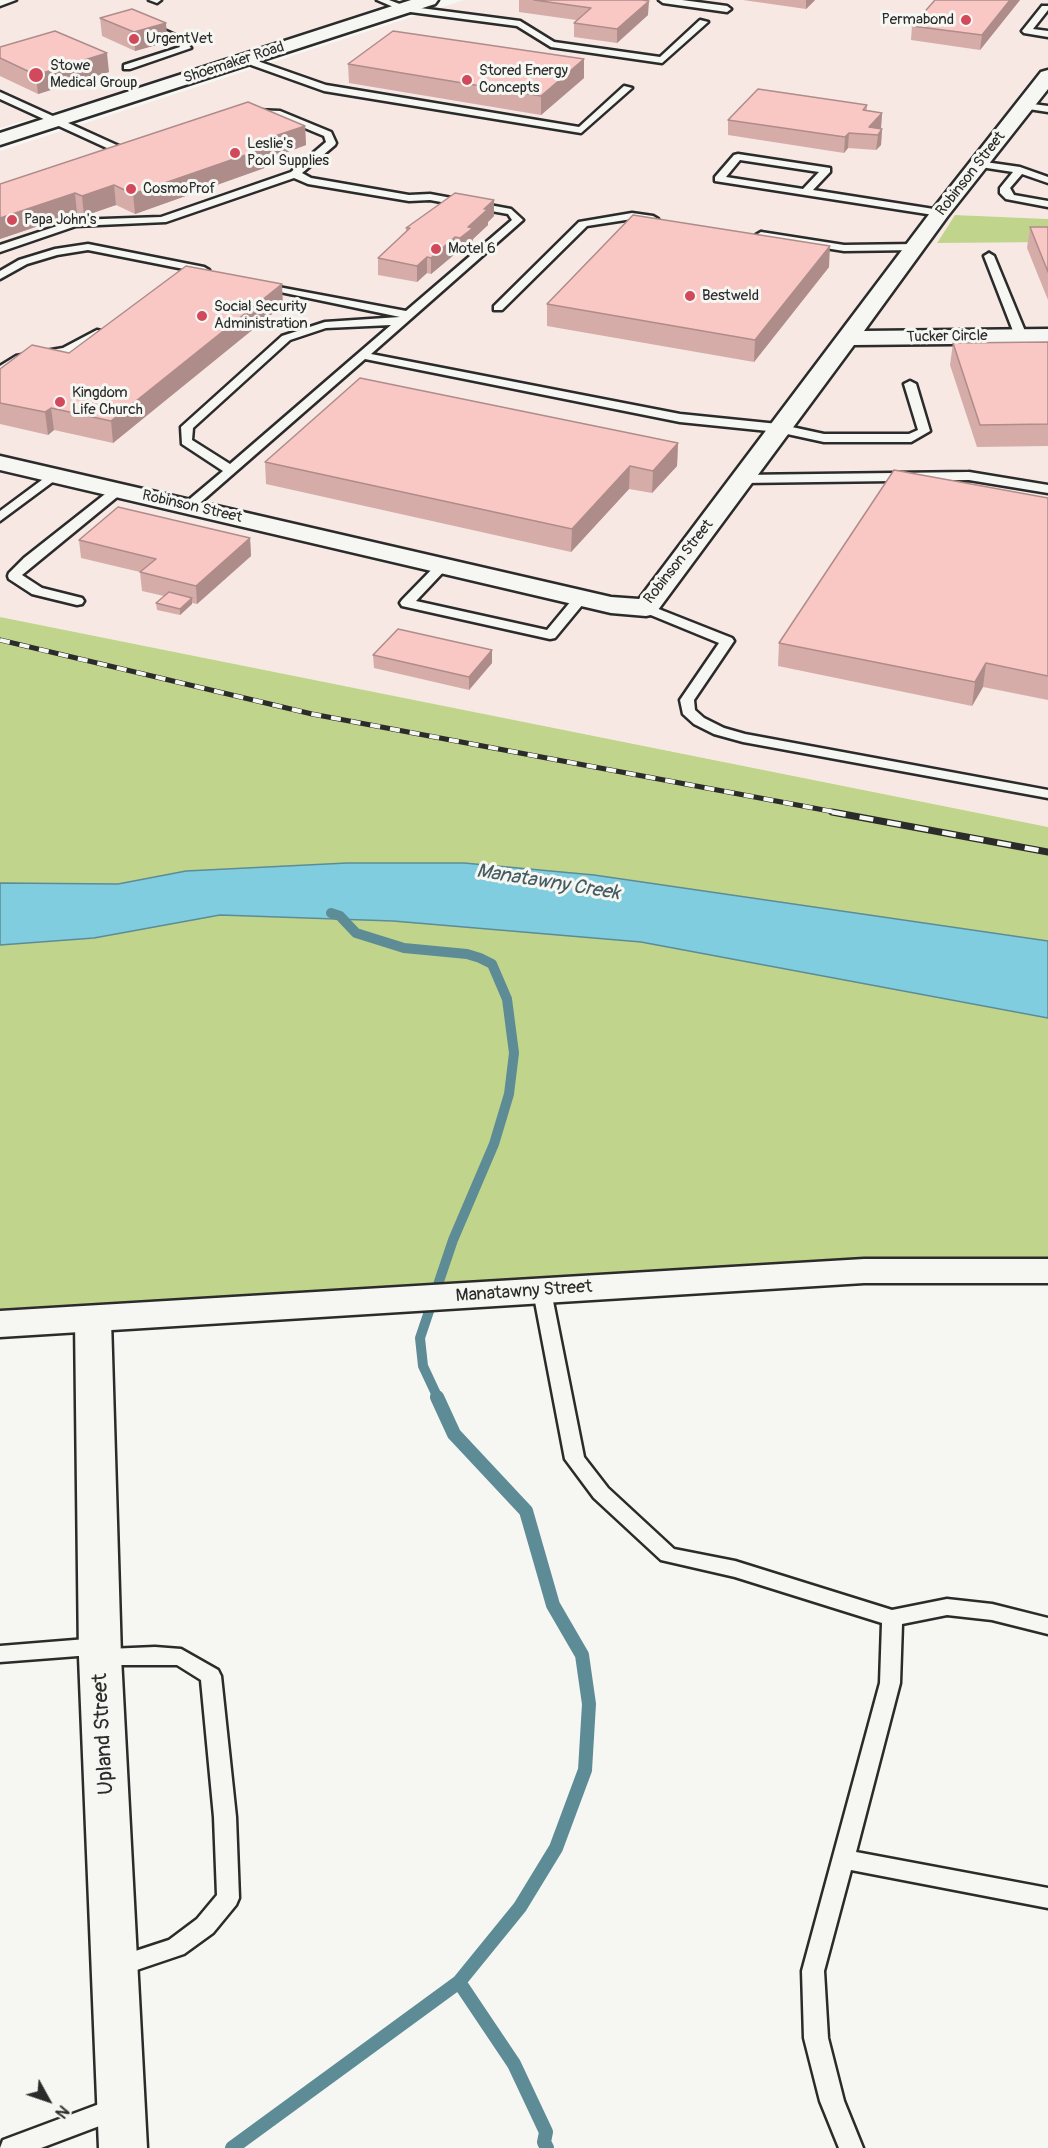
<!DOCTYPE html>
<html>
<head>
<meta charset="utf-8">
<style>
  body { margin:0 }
  #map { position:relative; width:1048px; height:2148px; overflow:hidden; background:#f6f6f2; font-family:Pangolin,sans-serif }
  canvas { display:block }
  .north { position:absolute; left:18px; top:2070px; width:60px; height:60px; -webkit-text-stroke:4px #f6f6f2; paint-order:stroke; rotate:130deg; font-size:16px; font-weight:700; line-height:24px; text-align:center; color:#2b2b2b }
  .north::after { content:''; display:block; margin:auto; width:21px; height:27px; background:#2b2b2b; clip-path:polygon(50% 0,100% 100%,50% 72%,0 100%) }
</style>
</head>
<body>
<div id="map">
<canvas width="1048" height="2148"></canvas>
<div class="north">N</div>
</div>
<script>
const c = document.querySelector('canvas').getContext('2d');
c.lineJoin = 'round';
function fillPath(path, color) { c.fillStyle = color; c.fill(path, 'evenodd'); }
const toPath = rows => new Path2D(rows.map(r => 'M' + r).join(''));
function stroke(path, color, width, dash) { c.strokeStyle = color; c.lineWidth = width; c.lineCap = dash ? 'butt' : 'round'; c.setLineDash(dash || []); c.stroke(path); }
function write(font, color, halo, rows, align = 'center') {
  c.font = font + ' Pangolin,sans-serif'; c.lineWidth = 6; c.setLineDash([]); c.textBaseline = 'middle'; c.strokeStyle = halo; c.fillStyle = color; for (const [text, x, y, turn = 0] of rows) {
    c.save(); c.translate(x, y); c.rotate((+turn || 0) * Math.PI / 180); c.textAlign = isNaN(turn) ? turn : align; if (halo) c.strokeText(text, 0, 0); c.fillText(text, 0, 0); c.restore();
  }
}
fillPath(toPath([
  [0,0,429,0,0,128],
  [464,0,1048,0,1048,219,956,215,937,242,1048,242,1048,827,0,617,0,151]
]), '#f7e8e4');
fillPath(toPath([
  [955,215,1048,219,1048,242,937,243],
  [0,617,1048,827,1048,1285,864,1271,0,1320]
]), '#c0d58b');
const water = toPath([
  [347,863,464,863,594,875,1048,941,1048,1018,641,942,393,921,220,915,94,938,0,945,0,883,118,884,186,871,347,863]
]);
fillPath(water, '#7fcdde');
stroke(water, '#5d8c96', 1.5);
stroke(toPath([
  [331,913,340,916,356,933,404,948,467,954,480,958,492,964,507,999,514,1053,509,1094,494,1144,453,1240,420,1338,423,1366,438,1398]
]), '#5d8c96', 10);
stroke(toPath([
  [459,1982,514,2064,546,2132,544,2142,547,2148],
  [232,2148,459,1982,520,1907,556,1848,585,1770,589,1704,582,1655,553,1605,526,1511,454,1434,437,1397]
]), '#5d8c96', 14);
const service = toPath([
  [0,0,16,0,0,6,0,0],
  [149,0,161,0,157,3,149,0],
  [377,0,389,0,405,6,520,21,554,42,660,57,700,20,708,22,662,63,551,47,517,26,403,11,377,0],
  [659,0,682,0,727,6,731,9,727,12,663,3,659,0],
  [1042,6,1048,6,1048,10,1033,29,1048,31,1048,37,1024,33,1022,31,1042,6],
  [145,24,151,24,184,39,191,48,130,69,124,69,124,65,180,47,178,43,145,28,145,24],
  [240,57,246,57,326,85,579,127,624,86,632,88,581,133,324,91,240,61,240,57],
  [0,92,132,152,133,154,127,158,119,158,120,154,0,99,0,92],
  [1025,103,1048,106,1048,112,1022,108,1020,106,1025,103],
  [254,110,280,111,331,132,336,143,335,145,302,173,311,178,409,195,430,194,511,209,523,220,371,354,680,414,778,424,824,434,909,434,918,430,904,384,910,381,916,384,930,431,911,442,824,442,778,432,680,422,365,359,193,509,185,509,183,506,185,503,223,471,182,444,181,427,282,336,325,322,400,317,261,288,257,287,257,283,406,311,512,220,508,214,430,200,409,201,308,184,294,178,166,222,76,226,0,252,0,245,75,220,161,217,291,172,326,142,324,136,276,116,251,115,251,111,254,110],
  [391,325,230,464,192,440,193,428,290,340,326,328,391,325],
  [738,154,830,168,830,172,813,190,940,210,945,213,940,216,715,181,715,177,734,155,738,154],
  [740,160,819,172,803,189,726,177,740,160],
  [978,161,1020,167,1048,177,1048,183,1022,174,1010,188,1014,195,1048,201,1048,207,1006,199,1000,193,1000,188,1013,172,974,166,974,162,978,161],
  [632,213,653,216,658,219,653,222,632,219,587,226,502,310,494,310,494,306,579,222,632,213],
  [761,232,844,245,916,244,921,247,916,250,844,251,757,237,756,235,761,232],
  [88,244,204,267,209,270,204,273,88,250,57,255,27,264,0,279,0,271,19,260,55,249,88,244],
  [989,253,994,256,1027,336,1025,338,1021,339,1015,336,984,256,989,253],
  [97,330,101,331,101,335,71,353,41,360,23,361,0,374,0,366,16,356,63,348,97,330],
  [54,471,58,472,58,478,0,521,0,511,54,471],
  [969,472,1048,485,1048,493,969,480,742,483,736,479,742,475,969,472],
  [118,486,124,490,122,493,22,575,42,588,82,598,84,601,82,604,77,605,32,594,9,579,8,576,9,573,24,558,114,487,118,486],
  [443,562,449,566,416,601,547,630,576,595,581,594,588,598,555,638,550,639,402,606,400,603,402,600,438,563,443,562],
  [646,604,732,638,734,641,694,700,695,710,704,718,724,728,745,734,1048,790,1048,798,743,742,714,734,694,724,683,714,680,700,719,643,641,611,639,608,641,605,646,604],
  [542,1285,548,1287,551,1291,584,1457,608,1488,674,1549,735,1561,892,1610,947,1599,992,1604,1048,1618,1048,1634,992,1620,947,1615,902,1624,900,1683,856,1852,1048,1888,1048,1908,851,1870,824,1971,828,2038,844,2101,863,2148,839,2148,820,2101,804,2038,802,1971,880,1683,882,1623,735,1577,661,1560,594,1498,565,1459,533,1291,536,1287,542,1285],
  [99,1638,106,1640,109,1646,108,1649,155,1647,181,1649,218,1670,221,1676,236,1817,239,1898,236,1905,213,1933,184,1954,116,1977,108,1974,105,1967,108,1960,169,1940,197,1919,217,1895,214,1817,201,1680,177,1665,100,1665,93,1663,91,1655,0,1662,0,1646,99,1638],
  [118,2097,126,2100,130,2108,126,2116,41,2148,0,2148,3,2140,118,2097]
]);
const minor = toPath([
  [1048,70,1048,89,947,217,864,331,1048,329,1048,343,854,345,655,614,646,616,611,613,0,470,0,456,611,597,639,599,933,209,1041,72,1048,70],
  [93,1307,106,1311,111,1320,121,1657,147,2148,99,2148,79,1657,75,1320,80,1311,93,1307]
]);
const tertiary = toPath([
  [411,0,438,0,435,4,0,145,0,133,411,0],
  [864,1259,1048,1259,1048,1283,864,1283,0,1337,0,1311,864,1259]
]);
stroke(service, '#2b2b2b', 5);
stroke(minor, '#2b2b2b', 5);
stroke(tertiary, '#2b2b2b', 5);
fillPath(service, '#f6f6f2');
fillPath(minor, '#f6f6f2');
fillPath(tertiary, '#f6f6f2');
const railFar1 = toPath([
  [0,640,312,714,840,813]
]);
const rail = toPath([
  [832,812,1048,852]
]);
stroke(railFar1, '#2b2b2b', 5);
stroke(rail, '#2b2b2b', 7);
stroke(railFar1, '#f6f6f2', 4, [10]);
stroke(rail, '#f6f6f2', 4.5, [14]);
fillPath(toPath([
  [519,0,642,0,648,15,617,43,574,37,574,23,576,20,519,12],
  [743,0,815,0,806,9],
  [1020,0,980,50,911,40,912,26],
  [100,18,166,23,167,42,135,51,102,36],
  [0,47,109,72,38,94,0,76],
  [348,64,584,78,541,115,349,83],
  [867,105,867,110,882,113,881,128,880,129,882,129,881,145,876,150,848,148,844,153,728,135,728,120],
  [305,126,306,145,287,152,287,160,135,214,116,205,84,216,77,213,0,239,0,184],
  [494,216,488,222,488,225,473,239,473,244,460,255,455,254,431,274,427,273,417,282,378,275,378,258,406,232,406,228],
  [1030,227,1048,227,1048,300,1027,248],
  [829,267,754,362,547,326,547,304],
  [283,305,113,443,54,430,48,435,0,424,0,369],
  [1048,342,1048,446,977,447,950,365,953,343],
  [678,443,677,466,652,493,629,489,571,552,266,484,265,462],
  [1048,498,1048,700,983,687,972,706,778,666,779,643],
  [250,538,251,556,197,604,192,603,192,604,180,615,157,610,156,603,164,596,142,591,140,572,81,558,79,540],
  [373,655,492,663,469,690,374,668]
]), '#d6aca9');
fillPath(toPath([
  [806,0,815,0,806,9],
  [1010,0,1020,0,980,50,982,35],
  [649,1,648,15,617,43,617,29],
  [166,23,167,42,135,51,134,32],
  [107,53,109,72,38,94,36,75],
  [584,59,584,78,541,115,541,96],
  [882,113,881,128,875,135,869,127],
  [305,126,306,145,287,152,287,160,135,214,133,194,275,136],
  [882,129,881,145,876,150,878,135],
  [849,133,848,148,844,153,845,137],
  [114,185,116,205,84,216,82,196],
  [75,193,77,213,0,239,0,218],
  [494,200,494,216,488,222,488,225,473,239,473,244,460,255,460,238,468,227,484,209],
  [455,237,455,254,431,274,431,258],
  [830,246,829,267,754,362,755,340],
  [427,257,427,273,417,282,417,266],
  [282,284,283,305,113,443,111,421],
  [51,408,54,430,48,435,45,412],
  [678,443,677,466,652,493,653,471],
  [630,466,629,489,571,552,572,529],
  [250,538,251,556,197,604,196,586],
  [192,598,192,604,180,615,180,609],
  [492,650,492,663,469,690,469,677],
  [986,663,983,687,972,706,975,682]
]), '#ae8c8a');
const building = toPath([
  [534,0,642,0,649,1,617,29,574,23,591,8,534,0],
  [935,0,1010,0,982,35,912,26,935,0],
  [132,9,166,23,134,32,100,18,132,9],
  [55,31,107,53,36,75,0,58,0,47,55,31],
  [393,31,584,59,541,96,348,64,393,31],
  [758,89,867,105,863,110,882,113,869,127,882,129,878,135,849,133,845,137,728,120,758,89],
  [248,102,305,126,275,136,286,141,133,194,114,185,82,196,75,193,0,218,0,184,248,102],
  [455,193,494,200,484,209,488,209,468,227,473,228,460,238,455,237,431,258,427,257,417,266,378,258,410,228,406,228,455,193],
  [633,215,830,246,755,340,547,304,633,215],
  [1030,227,1048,227,1048,272,1030,227],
  [186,266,282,284,111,421,51,408,45,412,0,403,0,369,32,345,69,353,186,266],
  [1048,342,1048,424,980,425,953,343,1048,342],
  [360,378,678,443,653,471,630,466,572,529,265,462,360,378],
  [894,470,1048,498,1048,676,986,663,975,682,779,643,894,470],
  [118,507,250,538,196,586,140,572,156,559,79,540,118,507],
  [169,592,192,598,180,609,156,603,169,592],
  [398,629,492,650,469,677,373,655,398,629]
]);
fillPath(building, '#f9c8c5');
stroke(building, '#ae8c8a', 1.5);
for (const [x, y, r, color] of [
  [966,20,6,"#d1495b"],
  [134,39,6,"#d1495b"],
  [36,75,8,"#d1495b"],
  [467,80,6,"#d1495b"],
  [235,153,6,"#d1495b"],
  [131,189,6,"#d1495b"],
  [12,220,6,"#d1495b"],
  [436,249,6,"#d1495b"],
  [690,296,6,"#d1495b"],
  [202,316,6,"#d1495b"],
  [60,402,6,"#d1495b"]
]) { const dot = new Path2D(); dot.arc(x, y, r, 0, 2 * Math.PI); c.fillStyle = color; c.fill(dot); stroke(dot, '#f6f6f2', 2); }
write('15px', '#2b2b2b', '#f6f6f2', [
  ["Permabond",954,20,"right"],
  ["UrgentVet",146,39],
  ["Stowe",50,66],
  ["Medical Group",50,83],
  ["Stored Energy",479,71],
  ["Concepts",479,88],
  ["Leslie's",247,144],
  ["Pool Supplies",247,161],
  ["CosmoProf",143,189],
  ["Papa John's",24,220],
  ["Motel 6",448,249],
  ["Bestweld",702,296],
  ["Social Security",214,307],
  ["Administration",214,324],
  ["Kingdom",72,393],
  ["Life Church",72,410]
], 'left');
write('15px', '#2b2b2b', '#f6f6f2', [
  ["Shoemaker Road",234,63,-18],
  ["Robinson Street",971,174,-52],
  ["Tucker Circle",947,337,-1],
  ["Robinson Street",192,507,13],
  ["Robinson Street",679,562,-52]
]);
write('18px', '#2b2b2b', '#f6f6f2', [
  ["Manatawny Street",524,1292,-4]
]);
write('italic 20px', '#445c61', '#f6f6f2', [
  ["Manatawny Creek",548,883,9]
]);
write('21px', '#2b2b2b', '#f6f6f2', [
  ["Upland Street",104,1734,-93]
]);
</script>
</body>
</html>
